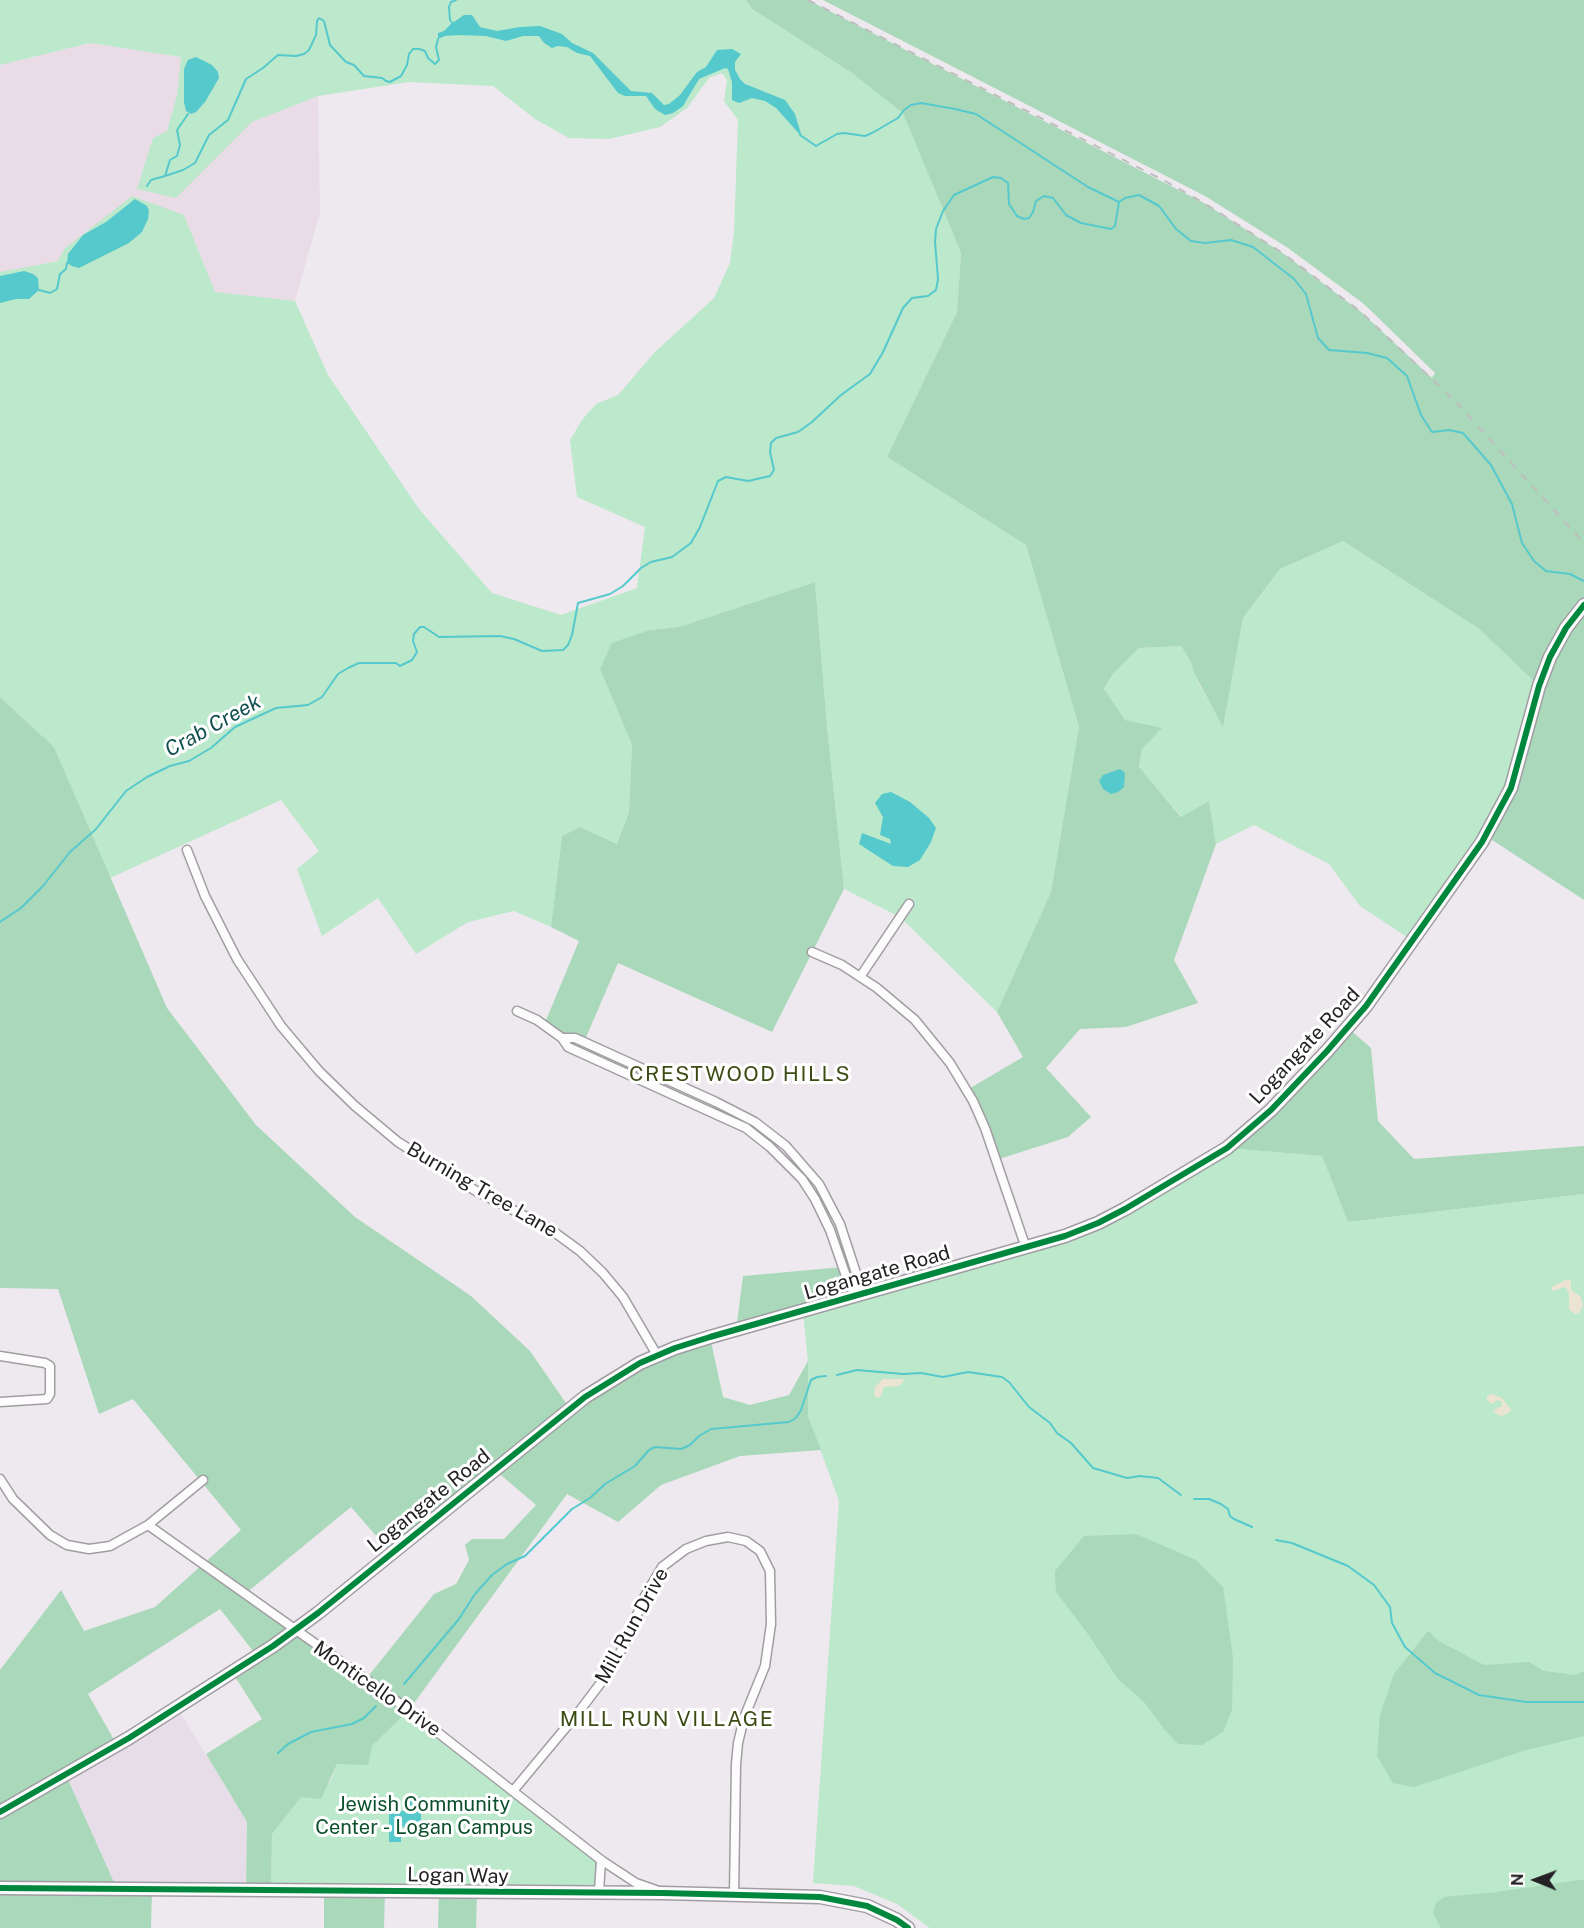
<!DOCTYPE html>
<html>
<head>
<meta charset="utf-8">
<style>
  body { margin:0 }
  #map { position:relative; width:1584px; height:1928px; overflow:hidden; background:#eee9ee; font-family:"Public Sans",sans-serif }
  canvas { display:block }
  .north { position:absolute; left:1506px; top:1850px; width:60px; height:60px; -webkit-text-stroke:4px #fff; paint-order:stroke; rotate:271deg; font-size:16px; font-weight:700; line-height:24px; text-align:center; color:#252226 }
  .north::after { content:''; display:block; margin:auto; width:21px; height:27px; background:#252226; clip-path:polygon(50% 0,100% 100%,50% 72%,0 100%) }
</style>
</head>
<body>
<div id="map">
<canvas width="1584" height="1928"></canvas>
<div class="north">N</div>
</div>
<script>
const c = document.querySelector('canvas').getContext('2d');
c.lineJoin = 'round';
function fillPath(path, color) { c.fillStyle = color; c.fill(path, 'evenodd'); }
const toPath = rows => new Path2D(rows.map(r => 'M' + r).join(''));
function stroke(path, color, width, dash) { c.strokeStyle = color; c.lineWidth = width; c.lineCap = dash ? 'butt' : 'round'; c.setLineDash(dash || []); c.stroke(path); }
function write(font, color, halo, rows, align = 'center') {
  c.font = font + ' "Public Sans",sans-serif'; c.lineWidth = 6; c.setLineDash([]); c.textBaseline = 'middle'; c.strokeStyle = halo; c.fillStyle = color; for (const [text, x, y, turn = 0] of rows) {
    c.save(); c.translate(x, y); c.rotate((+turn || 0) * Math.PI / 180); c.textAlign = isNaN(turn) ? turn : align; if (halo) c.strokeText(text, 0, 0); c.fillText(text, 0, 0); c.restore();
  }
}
fillPath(toPath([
  [177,1707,247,1822,246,1891,117,1889,66,1775]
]), '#e7dde9');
fillPath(toPath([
  [90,43,181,57,177,95,167,131,176,197,252,122,318,96,320,212,295,301,215,292,184,215,91,228,65,249,58,261,0,272,0,65]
]), '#e9dce7');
fillPath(toPath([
  [0,0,746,0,752,9,852,73,903,112,961,253,957,312,887,457,1026,545,1079,727,1051,892,997,1012,900,917,844,889,827,726,815,582,679,627,650,630,600,669,632,745,629,812,617,844,580,827,562,836,551,927,514,911,468,922,416,954,378,898,322,936,297,869,319,851,281,800,110,878,54,747,0,697,0,272,58,261,64,249,132,196,184,215,215,292,295,301,328,375,419,509,492,593,561,615,637,588,645,527,577,497,570,440,582,420,596,404,618,395,655,352,714,298,730,263,734,232,738,120,724,101,727,80,722,73,709,78,687,108,660,127,609,139,569,138,535,119,493,86,409,82,318,96,252,122,176,198,137,189,153,138,167,131,177,95,181,57,90,43,0,65],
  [1343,541,1478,628,1539,686,1511,788,1413,941,1360,906,1329,864,1254,825,1216,844,1209,801,1182,817,1139,768,1142,749,1161,729,1125,720,1104,690,1113,674,1139,648,1181,646,1190,660,1198,682,1223,726,1243,618,1280,569],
  [1227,1148,1322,1156,1348,1222,1584,1194,1584,1928,930,1928,897,1904,854,1886,813,1883,839,1501,808,1416,808,1362,803,1311,1065,1236],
  [409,1710,601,1860,599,1892,271,1891,272,1834,301,1796,330,1782,337,1764,372,1746]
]), '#bce8cb');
fillPath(toPath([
  [746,0,808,0,1204,203,1284,254,1361,312,1432,378,1435,373,1364,304,1288,248,1205,196,823,0,1584,0,1584,900,1486,836,1494,823,1539,686,1478,628,1343,541,1280,569,1243,618,1223,727,1195,675,1190,660,1181,646,1139,648,1113,674,1104,689,1125,720,1162,728,1142,749,1139,767,1181,817,1209,801,1216,844,1174,960,1198,1003,1126,1027,1080,1029,1046,1068,1091,1117,1068,1137,996,1160,967,1090,1023,1057,997,1012,1051,892,1079,727,1026,545,887,457,957,312,961,253,903,113,852,73,752,9],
  [815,582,827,726,844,889,772,1032,618,963,584,1042,562,1038,544,1025,579,941,551,927,562,836,580,827,617,844,629,812,632,745,600,669,612,643,650,630,679,627],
  [0,697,54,747,167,1008,256,1125,355,1217,471,1296,530,1351,570,1409,599,1387,710,1337,723,1397,750,1405,789,1395,808,1361,808,1416,821,1450,740,1456,661,1485,618,1522,567,1494,409,1710,372,1746,368,1765,337,1764,321,1799,301,1797,272,1834,271,1891,246,1891,247,1822,206,1754,262,1719,232,1672,257,1656,220,1609,88,1694,117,1745,66,1775,117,1889,152,1890,151,1928,0,1928,0,1670,61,1590,84,1631,155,1607,241,1530,133,1399,99,1414,58,1289,0,1288],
  [495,1470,536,1505,504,1539,472,1539,465,1545,469,1560,456,1584,434,1594,366,1679,245,1594,351,1507,391,1553],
  [1347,1027,1371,1048,1378,1121,1414,1159,1584,1146,1584,1194,1348,1222,1322,1156,1227,1148],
  [843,1267,857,1296,736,1330,743,1276],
  [1136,1534,1196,1560,1223,1587,1233,1658,1232,1710,1223,1732,1202,1745,1178,1744,1165,1730,1144,1702,1118,1679,1088,1634,1056,1592,1055,1571,1084,1536],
  [1428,1631,1439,1641,1484,1665,1529,1662,1544,1671,1575,1675,1584,1671,1584,1736,1523,1751,1414,1787,1393,1783,1377,1756,1380,1715,1394,1674],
  [1579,1880,1584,1880,1584,1928,1441,1928,1433,1913,1436,1903,1444,1897,1497,1892],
  [324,1891,385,1892,384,1928,324,1928],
  [439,1892,477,1893,476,1928,438,1928]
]), '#aad8bb');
fillPath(toPath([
  [1568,1279,1571,1281,1571,1290,1581,1297,1583,1306,1579,1313,1575,1314,1569,1309,1569,1293,1567,1289,1564,1287,1554,1291,1551,1289,1553,1286],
  [883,1379,903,1379,904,1381,899,1386,884,1387,881,1396,877,1398,874,1395,875,1387],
  [1491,1394,1502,1398,1511,1410,1509,1413,1501,1416,1495,1413,1494,1410,1502,1406,1502,1402,1498,1400,1491,1404,1487,1399,1487,1396]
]), '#ece4d2');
fillPath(toPath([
  [464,15,472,15,480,27,497,31,520,27,540,26,562,34,572,43,593,53,631,91,652,93,664,105,669,104,680,95,697,72,706,67,717,50,732,49,741,54,735,62,735,70,740,79,745,84,785,100,795,114,802,137,776,108,765,101,752,98,739,103,732,100,732,82,728,69,725,68,699,79,683,106,673,113,665,115,655,109,646,96,625,96,618,93,590,56,577,53,567,47,558,46,552,48,544,43,539,36,523,36,506,41,486,36,458,35,445,36,438,39,438,33,444,31,451,24],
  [196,57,212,65,218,72,219,78,205,102,196,112,191,114,186,111,184,102,184,69,188,60],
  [135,199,147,206,149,211,148,219,142,232,129,243,79,268,72,266,67,263,68,254,83,235,106,222],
  [24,271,33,274,38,278,39,290,29,299,16,299,0,303,0,276],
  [1120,769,1125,773,1124,787,1118,792,1111,794,1103,789,1099,781,1103,775],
  [891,792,910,802,929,818,936,828,931,842,920,860,908,867,893,866,859,844,862,833,891,844,890,839,880,835,883,817,875,803,882,794],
  [405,1797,421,1797,421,1827,401,1827,401,1842,389,1842,389,1811,405,1811]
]), '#55c9cc');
stroke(toPath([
  [454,25,450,20,449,7,451,2,456,0],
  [800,135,816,146,837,134,844,133,865,136,872,133,898,118,904,110,911,105,921,103,955,109,976,114,1088,187,1119,202],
  [165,176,183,170,195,163,209,135,228,120,246,79,263,68,278,55,296,56,304,54,309,50,316,35,317,21,319,18,324,21,330,45,346,62,354,65,364,76,382,78,386,81,390,82,401,76,407,65,409,54,413,49,419,49,425,51,428,58,435,64,439,60,436,47,438,39],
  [147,186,151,180,165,176,170,160,177,156,180,145,177,130,188,114],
  [39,290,50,293,57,289,60,274,66,269,67,263],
  [0,922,21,908,43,886,70,852,96,829,126,791,147,777,170,766,189,761,211,748,235,727,276,708,308,705,322,697,338,674,348,668,359,663,396,663,400,666,412,660,417,652,413,641,414,634,420,627,424,627,439,637,500,636,514,639,542,651,563,650,568,645,572,635,578,603,610,594,623,586,641,568,651,562,672,557,691,543,700,527,718,481,726,477,748,481,770,476,774,470,770,452,771,443,776,438,798,432,812,422,841,395,870,374,883,352,903,308,912,298,928,296,936,290,938,279,935,242,936,229,943,211,954,195,993,177,1001,178,1008,183,1009,204,1017,216,1024,219,1029,218,1033,212,1036,201,1044,196,1053,198,1066,215,1081,223,1111,229,1115,226,1119,202,1125,198,1139,195,1159,206,1176,229,1191,241,1205,243,1231,240,1253,247,1294,279,1306,294,1318,338,1329,350,1367,353,1387,358,1407,376,1421,415,1432,432,1449,430,1463,433,1491,465,1512,504,1522,543,1534,561,1546,571,1570,574,1584,581],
  [837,1375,857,1370,903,1374,921,1373,943,1377,968,1372,1002,1377,1009,1382,1029,1407,1050,1423,1057,1433,1071,1443,1093,1468,1127,1478,1140,1476,1158,1478,1181,1495],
  [1194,1499,1209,1499,1221,1504,1228,1509,1230,1516,1234,1519,1252,1527],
  [1276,1540,1292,1543,1348,1566,1374,1585,1390,1607,1392,1623,1405,1647,1435,1673,1479,1695,1526,1702,1584,1702],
  [404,1684,459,1619,475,1594,492,1575,507,1564,525,1556,572,1509,590,1498,605,1484,635,1466,649,1450,655,1447,681,1449,690,1445,699,1436,711,1429,789,1422,796,1418,801,1410,811,1380,817,1377,826,1376],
  [278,1753,288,1744,311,1732,352,1724,364,1718,376,1706]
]), '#55c9cc', 2);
const street = toPath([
  [187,850,205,896,237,959,281,1026,319,1071,355,1106,398,1142,476,1191,550,1229,580,1251,603,1273,623,1297,657,1355],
  [812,952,842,965,877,988,915,1020,950,1063,973,1101,985,1128,1026,1248],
  [860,977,909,904],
  [517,1011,537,1020,562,1038,568,1047,746,1128,770,1147,802,1179,815,1199,830,1230,847,1279,857,1296],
  [562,1038,575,1038,716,1102,755,1122,786,1146,819,1184,840,1224,857,1276,857,1295],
  [0,1356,45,1363,50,1366,50,1394,47,1399,0,1402],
  [0,1479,13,1499,50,1535,67,1545,89,1549,110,1546,148,1525,203,1480],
  [148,1525,409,1710,601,1860,636,1883,656,1890],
  [513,1791,578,1713,612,1668,626,1641,645,1596,662,1567,686,1549,706,1541,728,1537,746,1541,760,1551,770,1571,771,1624,765,1666,744,1718,738,1743,736,1764,734,1895],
  [599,1892,601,1860]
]);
const secondary = toPath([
  [0,1812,129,1738,273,1646,318,1613,585,1397,640,1363,675,1348,710,1337,1065,1236,1098,1223,1125,1209,1227,1148,1271,1110,1327,1051,1366,1006,1482,842,1511,788,1539,686,1550,657,1566,628,1584,605],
  [0,1888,663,1893,820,1897,867,1906,897,1920,908,1928]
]);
stroke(street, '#a19da2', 11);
stroke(secondary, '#a19da2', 15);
stroke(street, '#fcfcfc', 8);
stroke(secondary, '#fcfcfc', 12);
stroke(toPath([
  [808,0,1165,181,1204,203,1284,254,1361,312,1454,400,1584,543]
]), '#bfbebf', 2, [8, 8]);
stroke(toPath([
  [0,1812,129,1738,273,1646,318,1613,585,1397,640,1363,675,1348,710,1337,1065,1236,1098,1223,1125,1209,1227,1148,1271,1110,1327,1051,1366,1006,1482,842,1511,788,1539,686,1550,657,1566,628,1584,605],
  [0,1888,663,1893,820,1897,867,1906,897,1920,908,1928]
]), '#00873e', 6);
write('20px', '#252226', '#fff', [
  ["Logangate Road",1305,1046,-47],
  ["Burning Tree Lane",482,1190,30],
  ["Logangate Road",877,1273,-16],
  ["Logangate Road",429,1501,-39],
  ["Mill Run Drive",632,1626,-61],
  ["Monticello Drive",377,1689,35],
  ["Logan Way",458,1876,1]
]);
write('20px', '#0c502b', '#fff', [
  ["Jewish Community",424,1805],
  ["Center - Logan Campus",424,1828]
]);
write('italic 21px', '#104f4f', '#fff', [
  ["Crab Creek",213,726,-29]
]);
c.letterSpacing = '1.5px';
write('21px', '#3d4c15', '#fff', [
  ["CRESTWOOD HILLS",740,1075],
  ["MILL RUN VILLAGE",667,1720]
]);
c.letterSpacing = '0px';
</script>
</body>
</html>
